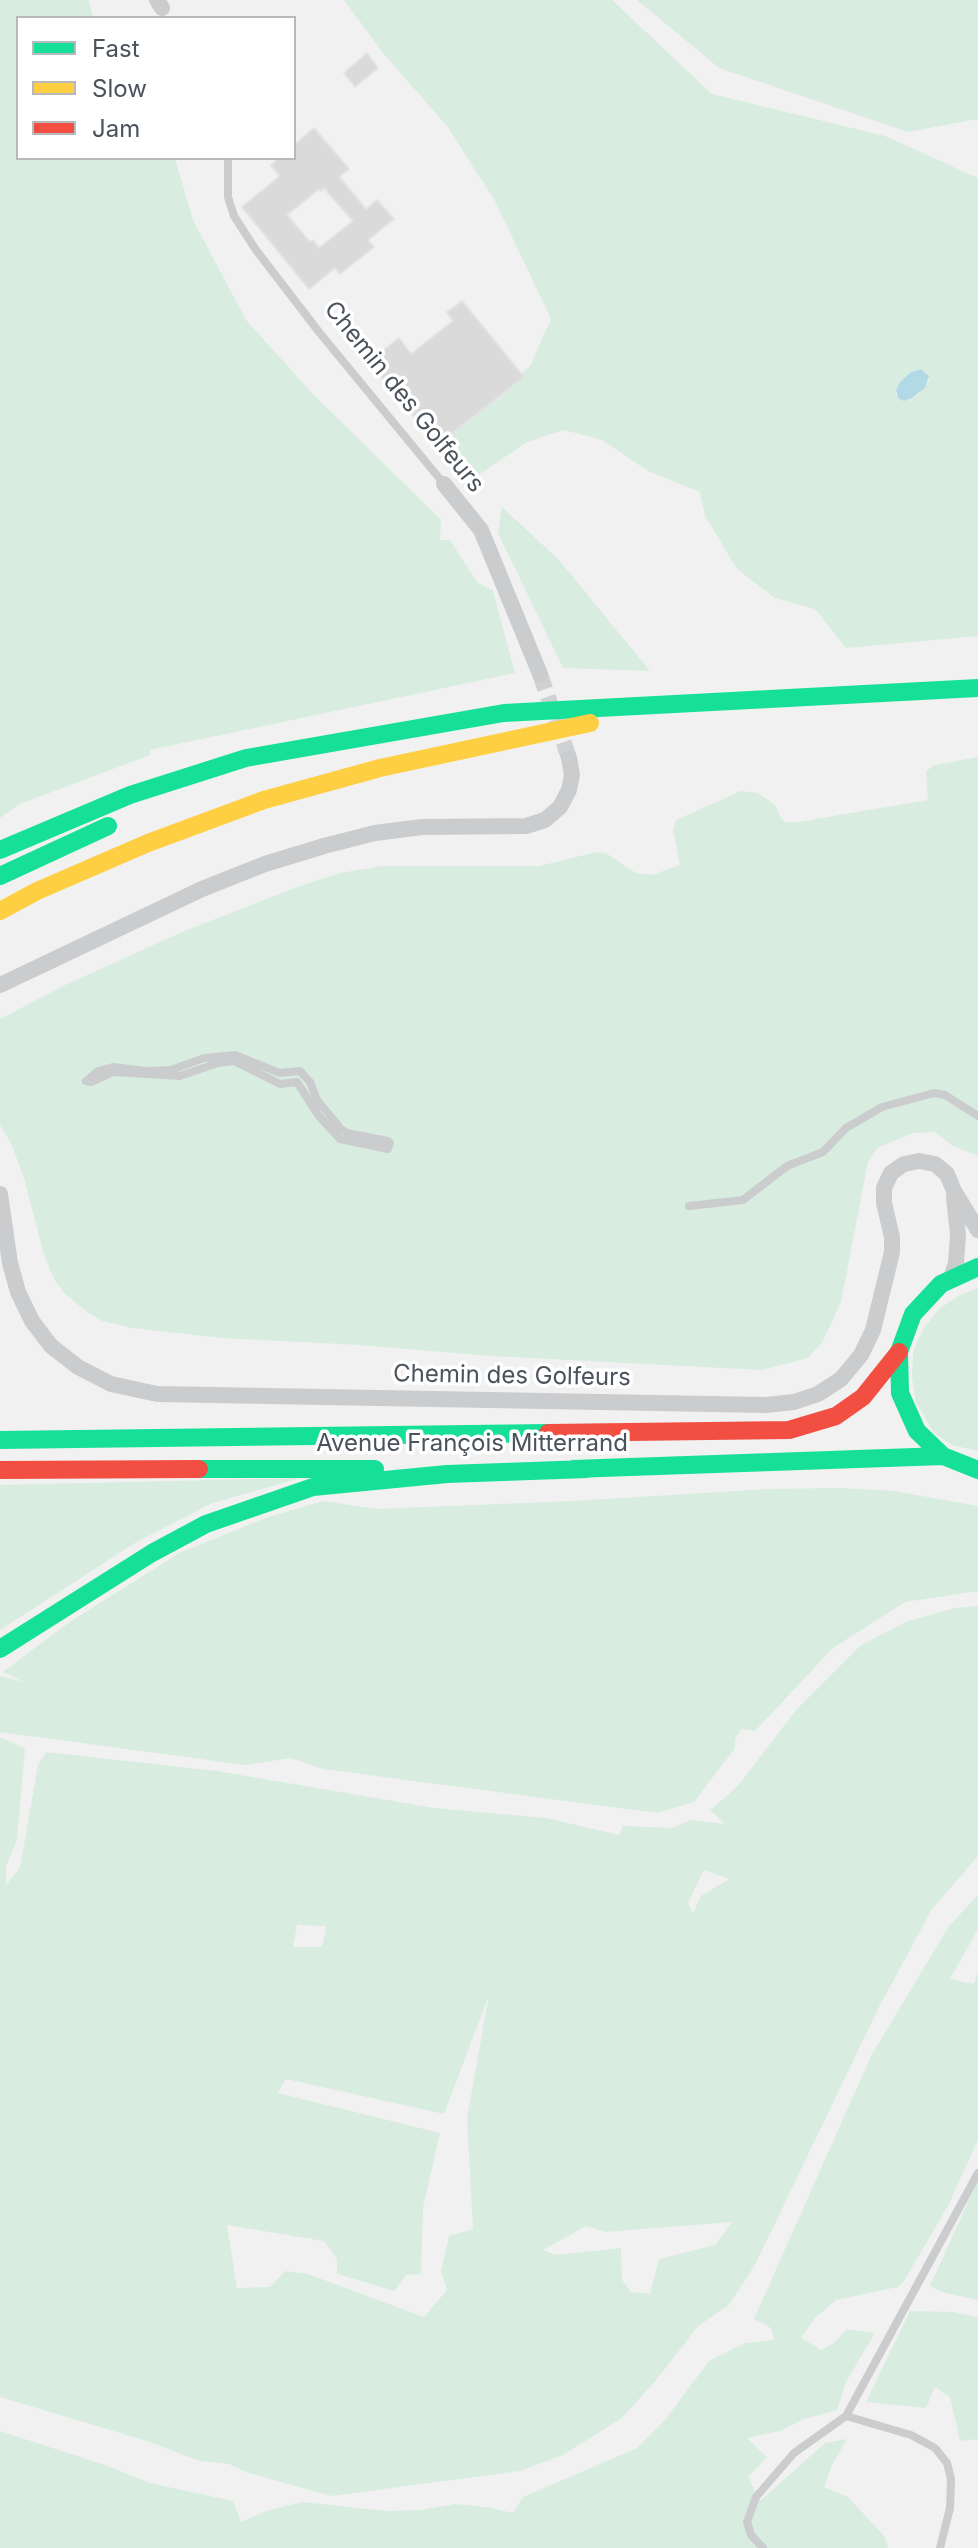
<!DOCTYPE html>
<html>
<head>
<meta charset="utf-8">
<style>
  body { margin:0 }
  #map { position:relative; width:978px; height:2548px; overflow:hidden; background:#f1f1f1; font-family:Inter,sans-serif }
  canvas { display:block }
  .legend { position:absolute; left:16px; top:16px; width:280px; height:144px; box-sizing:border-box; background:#fff; border:2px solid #b7babd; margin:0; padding:10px 14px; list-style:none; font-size:24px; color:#4a525b }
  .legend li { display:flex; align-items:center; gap:16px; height:40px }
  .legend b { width:40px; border:2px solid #b7babd }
</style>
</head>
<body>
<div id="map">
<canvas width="978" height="2548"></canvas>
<ul class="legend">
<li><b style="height:10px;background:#16e098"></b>Fast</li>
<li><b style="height:10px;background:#ffcf43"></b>Slow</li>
<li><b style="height:10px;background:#f24e42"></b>Jam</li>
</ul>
</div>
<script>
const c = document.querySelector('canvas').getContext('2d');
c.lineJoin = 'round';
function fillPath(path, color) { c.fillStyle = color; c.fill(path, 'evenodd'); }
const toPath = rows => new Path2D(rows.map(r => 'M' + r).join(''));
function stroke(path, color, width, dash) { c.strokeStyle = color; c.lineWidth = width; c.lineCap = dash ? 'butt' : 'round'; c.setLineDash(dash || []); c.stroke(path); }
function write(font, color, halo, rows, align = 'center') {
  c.font = font + ' Inter,sans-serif'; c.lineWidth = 7; c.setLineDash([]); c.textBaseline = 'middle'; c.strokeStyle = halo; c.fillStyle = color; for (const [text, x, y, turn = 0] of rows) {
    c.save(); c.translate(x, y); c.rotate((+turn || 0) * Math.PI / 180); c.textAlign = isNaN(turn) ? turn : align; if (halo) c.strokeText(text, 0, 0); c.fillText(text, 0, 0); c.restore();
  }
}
fillPath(toPath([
  [0,0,89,0,93,18,18,18,18,158,175,158,193,220,246,320,312,393,441,520,440,540,450,540,477,582,493,591,515,673,150,750,150,755,20,804,0,818],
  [344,0,612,0,712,94,885,136,978,178,978,636,846,648,815,609,775,598,737,569,705,516,700,492,648,471,602,440,564,430,527,442,464,485,435,449,530,366,551,319,495,201,447,126,383,53],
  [921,369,928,374,929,381,919,394,908,400,898,398,895,393,900,382,911,372],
  [637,0,978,0,978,119,908,132,719,68],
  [502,507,559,560,650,671,563,668,498,533],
  [978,757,978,1156,953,1146,935,1132,913,1133,877,1148,868,1162,841,1302,823,1341,808,1358,762,1370,491,1356,359,1345,222,1338,132,1328,102,1321,88,1313,64,1293,54,1279,44,1255,24,1178,11,1143,0,1125,0,1019,65,985,182,932,297,887,340,873,382,866,539,866,597,852,606,853,636,873,652,875,680,865,673,830,676,820,741,791,758,793,775,805,781,818,786,822,798,822,928,800,926,771,935,765],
  [978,1288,978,1451,952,1445,934,1433,916,1402,912,1378,913,1352,923,1329,939,1309,958,1296],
  [300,1478,210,1504,135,1543,0,1630,0,1485],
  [841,1488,894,1491,978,1506,978,1591,905,1602,833,1648,755,1731,741,1729,735,1739,735,1748,694,1802,657,1813,323,1769,291,1758,245,1765,0,1732,0,1676,24,1682,3,1672,68,1623,181,1552,268,1517,323,1501,377,1509,573,1501,767,1489],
  [978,1606,978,1856,932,1909,879,2007,756,2263,729,2305,698,2326,657,2379,622,2418,563,2455,520,2471,332,2496,248,2473,229,2464,200,2461,147,2441,0,2397,0,1737,25,1748,17,1840,6,1866,6,1885,20,1868,38,1765,46,1752,217,1771,434,1808,546,1818,619,1835,623,1826,672,1828,690,1820,725,1824,710,1810,738,1786,796,1710,861,1645,908,1621,955,1608],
  [704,1870,729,1879,701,1896,693,1913,688,1903],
  [297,1925,326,1926,322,1947,293,1947],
  [489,1995,467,2118,473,2229,449,2236,441,2271,447,2290,424,2317,308,2274,285,2271,270,2287,237,2288,227,2225,324,2241,337,2259,337,2274,394,2291,406,2275,421,2274,423,2208,440,2133,278,2093,286,2079,444,2114],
  [732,2222,715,2245,659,2259,650,2294,631,2292,622,2280,621,2248,556,2255,543,2250,586,2226,605,2232],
  [978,1895,978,1929,950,1979,974,1984,978,1972,978,2140,949,2204,904,2281,898,2287,836,2300,815,2318,801,2338,821,2350,835,2342,847,2329,875,2333,846,2382,837,2410,801,2420,783,2430,747,2438,767,2457,748,2477,760,2501,825,2443,847,2439,832,2465,824,2487,848,2497,885,2537,888,2548,0,2548,0,2431,108,2466,150,2483,233,2501,241,2522,266,2511,302,2502,386,2511,420,2510,456,2504,492,2508,513,2513,523,2497,637,2448,665,2420,709,2361,745,2343,774,2340,771,2328,754,2319,871,2056,949,1926],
  [978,2180,978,2300,941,2292,930,2286],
  [910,2311,952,2312,978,2317,978,2439,960,2441,950,2397,935,2387,926,2408,866,2402]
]), '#d8ede0');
fillPath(toPath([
  [921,369,929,376,925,388,912,398,904,401,898,398,896,390,900,382,911,372]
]), '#b2dae6');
const building = toPath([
  [367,53,378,68,355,87,344,73,367,53],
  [314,128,349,169,339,177,366,209,377,200,394,219,368,240,374,247,340,274,335,268,309,289,242,207,280,176,271,165,279,158,294,158,294,145,314,128],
  [324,188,353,221,319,248,313,240,310,242,287,215,319,189,321,191,324,188],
  [462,301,524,377,437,445,369,362,399,338,411,354,453,321,447,312,462,301]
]);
fillPath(building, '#dadadb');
stroke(building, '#e2e3e3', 2);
stroke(toPath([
  [540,674,569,758]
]), '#d0d1d3', 16, [16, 8]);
stroke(toPath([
  [228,158,228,197,234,216,256,250,319,332,444,484],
  [235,1055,280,1073,300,1071,310,1082,317,1100,341,1129,347,1133,388,1141,390,1143,388,1149,340,1139,318,1115,297,1082,280,1084,234,1061,218,1063,180,1076,113,1072,91,1082,86,1081,98,1071,113,1067,146,1071,171,1070,204,1058,235,1055],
  [689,1206,743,1200,787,1166,823,1152,846,1128,882,1107,934,1093,945,1095,978,1116],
  [846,2416,911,2435,935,2448,947,2463,951,2479,950,2508,940,2548],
  [763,2548,751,2535,747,2522,756,2497,794,2453,846,2416,978,2173]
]), '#cbccce', 8);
stroke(toPath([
  [157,0,162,8],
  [444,484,481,530,540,674],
  [0,985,202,889,265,864,324,846,375,833,422,827,526,826,545,820,560,807,569,790,572,775,569,758],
  [0,1194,10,1263,18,1292,32,1321,51,1346,78,1367,111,1384,157,1394,766,1405,794,1402,818,1394,841,1379,861,1355,873,1330,892,1252,892,1237,884,1203,884,1188,891,1173,904,1164,919,1161,935,1164,947,1174,954,1191,978,1230],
  [951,1278,956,1263,958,1235,954,1197]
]), '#cbccce', 16);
stroke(toPath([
  [0,850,130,795,246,758,504,713,978,688],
  [0,876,108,826],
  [978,1267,941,1284,913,1314,899,1352,900,1393,917,1431,943,1456,978,1470],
  [0,1440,548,1433],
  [199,1469,375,1469],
  [573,1469,943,1456],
  [0,1649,152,1553,206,1524,313,1487,447,1474,587,1469]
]), '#16e098', 18);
stroke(toPath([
  [0,911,37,891,148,843,264,800,380,768,590,723]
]), '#ffcf43', 18);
stroke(toPath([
  [548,1433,789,1430,836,1416,863,1397,899,1352],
  [0,1470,199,1469]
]), '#f24e42', 18);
write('24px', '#4a525b', '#fff', [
  ["Chemin des Golfeurs",404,397,51],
  ["Chemin des Golfeurs",512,1376,1],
  ["Avenue François Mitterrand",472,1444]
]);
</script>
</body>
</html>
